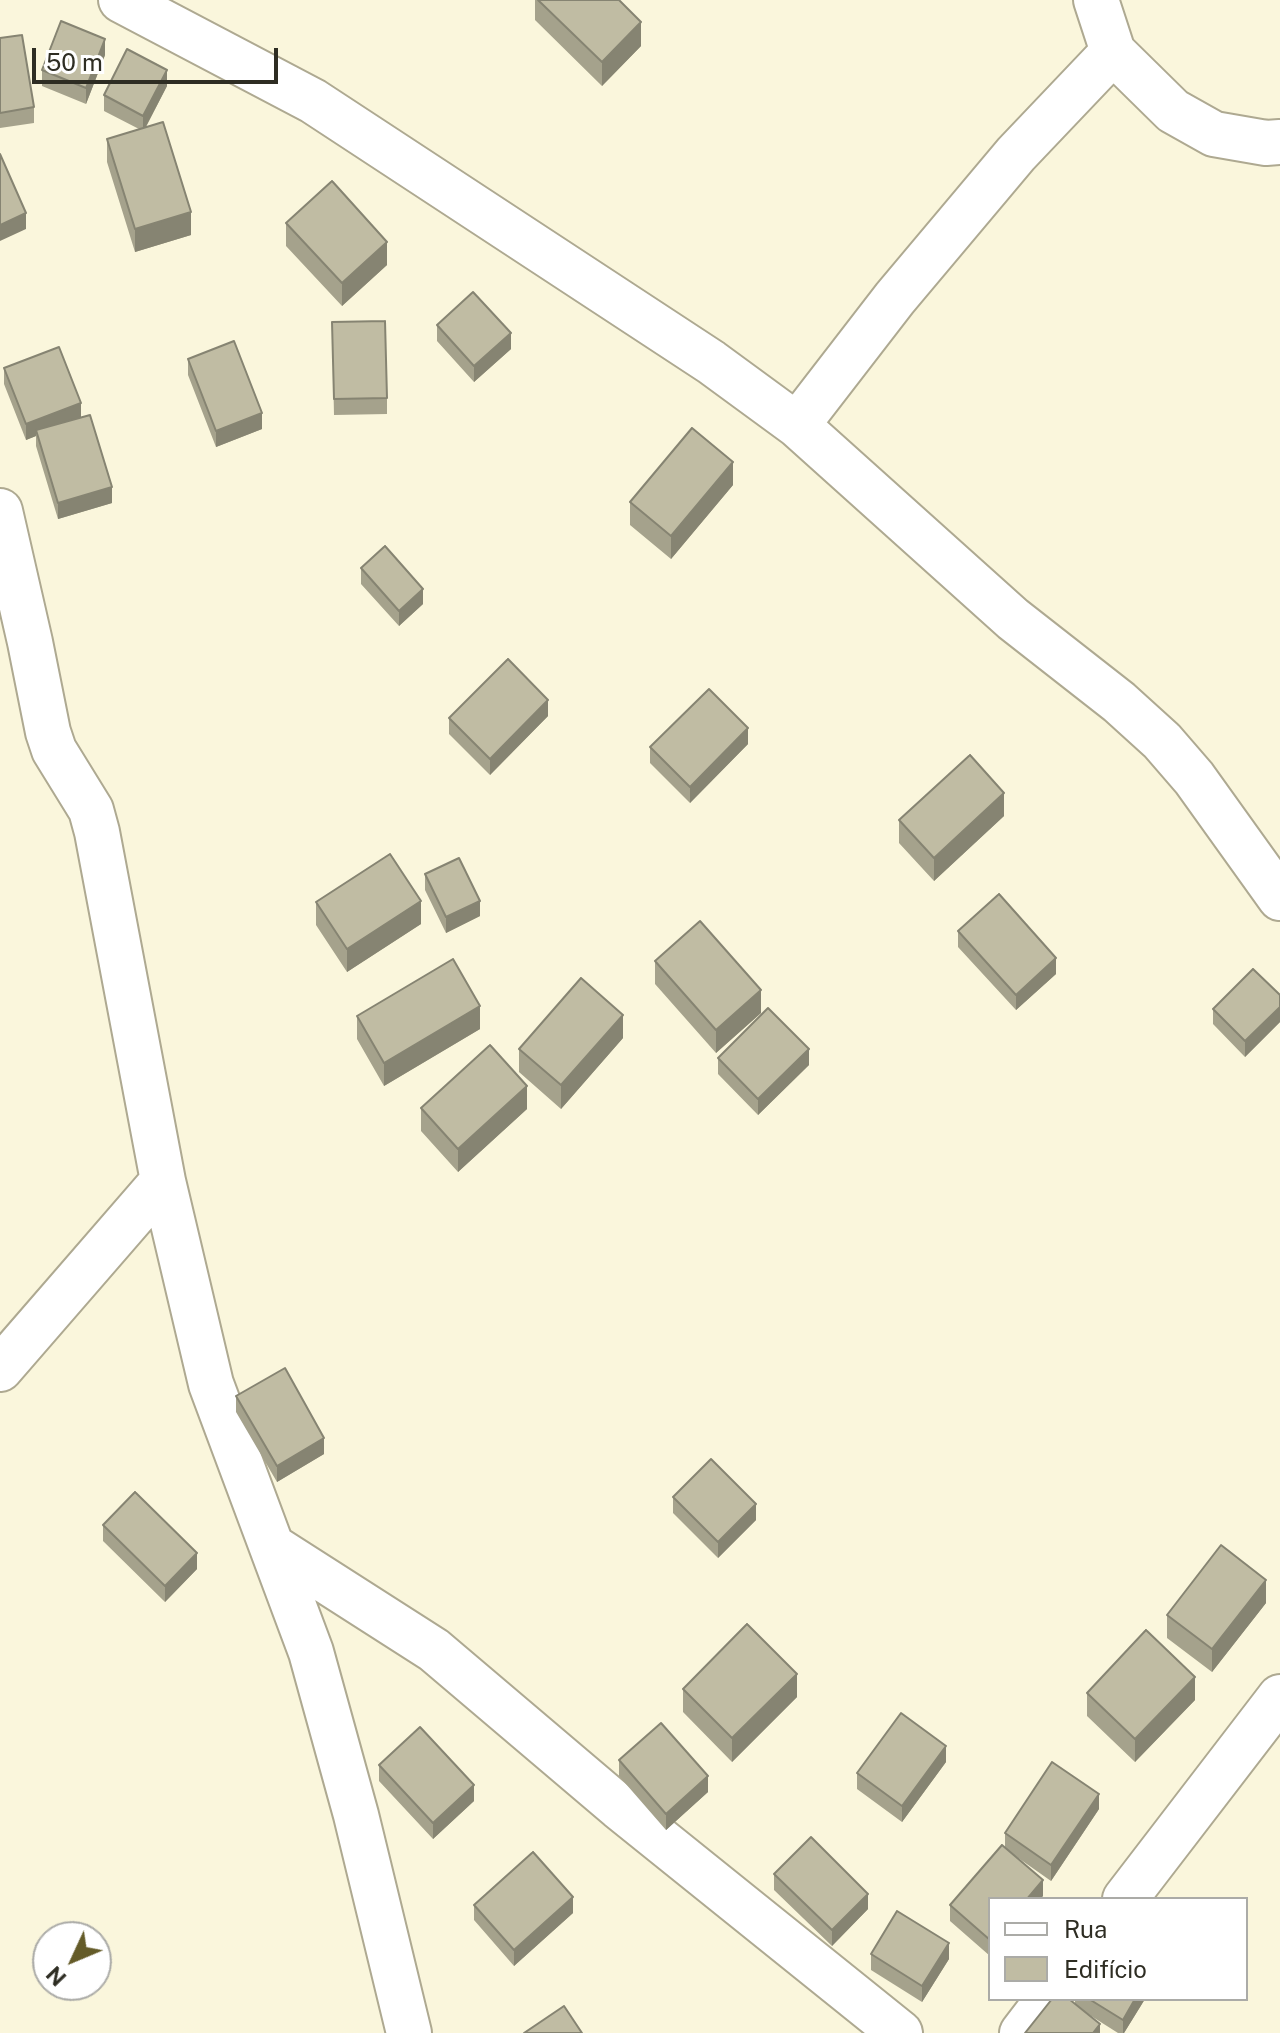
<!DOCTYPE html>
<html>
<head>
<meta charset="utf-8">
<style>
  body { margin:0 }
  #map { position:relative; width:1280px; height:2033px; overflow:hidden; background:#faf6dc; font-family:"Public Sans",sans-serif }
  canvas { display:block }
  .legend { position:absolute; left:988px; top:1897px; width:260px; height:104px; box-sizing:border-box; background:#fff; border:2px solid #ababa7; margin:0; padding:10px 14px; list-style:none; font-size:24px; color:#2e2d23 }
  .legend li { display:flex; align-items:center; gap:16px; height:40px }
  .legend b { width:40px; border:2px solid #ababa7 }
  .north { position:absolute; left:32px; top:1921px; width:80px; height:80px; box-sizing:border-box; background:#fff; border:2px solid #ababa7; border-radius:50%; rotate:226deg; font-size:22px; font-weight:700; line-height:32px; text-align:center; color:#2e2d23 }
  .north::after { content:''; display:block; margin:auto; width:28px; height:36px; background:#645b28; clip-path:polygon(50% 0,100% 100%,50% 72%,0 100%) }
  .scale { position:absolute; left:32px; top:48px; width:246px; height:36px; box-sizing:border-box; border:4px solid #2e2d23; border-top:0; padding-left:10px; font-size:24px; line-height:28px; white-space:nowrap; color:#2e2d23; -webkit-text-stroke:6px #fff; paint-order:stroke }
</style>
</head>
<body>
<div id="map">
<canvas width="1280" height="2033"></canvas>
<ul class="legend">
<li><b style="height:10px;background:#fff"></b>Rua</li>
<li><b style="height:22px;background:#c0bca3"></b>Edifício</li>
</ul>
<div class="north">N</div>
<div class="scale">50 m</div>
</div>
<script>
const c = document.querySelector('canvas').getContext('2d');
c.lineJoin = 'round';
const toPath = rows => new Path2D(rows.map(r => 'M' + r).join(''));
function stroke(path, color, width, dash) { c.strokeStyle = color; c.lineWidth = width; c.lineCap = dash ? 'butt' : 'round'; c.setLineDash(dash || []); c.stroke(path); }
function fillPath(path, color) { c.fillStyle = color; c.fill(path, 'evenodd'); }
const minor = toPath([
  [121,0,313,101,711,362,797,425,1013,619,1119,702,1162,741,1194,778,1280,898],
  [1096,0,1113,52,1173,111,1214,134,1266,143,1280,142],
  [797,425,895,298,1016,154,1113,52],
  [0,511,30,642,48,732,54,750,91,810,97,832,163,1181,211,1384,311,1652,356,1815,409,2033],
  [0,1369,163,1181],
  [273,1547,434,1650,619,1807,900,2033],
  [1125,1899,1280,1697],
  [1022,2033,1048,1999]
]);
stroke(minor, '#aea991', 48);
stroke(minor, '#fff', 44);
fillPath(toPath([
  [535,0,619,0,641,46,602,86,535,20],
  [0,38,34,107,34,123,0,128],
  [105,55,86,104,42,86,42,70],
  [167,86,146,127,191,235,135,252,107,162,107,139,139,129,104,111,104,95],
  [286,223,387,265,342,306,286,246],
  [332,322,387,398,387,414,334,415],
  [437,325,511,349,474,382,437,341],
  [188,359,262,429,216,447,188,375],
  [4,368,81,417,112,503,58,519,36,446,36,436,26,440,4,384],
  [733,485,671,559,630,525,630,502],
  [361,568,423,604,399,626,361,584],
  [548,716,490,775,449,734,449,718],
  [748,744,690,803,650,763,650,747],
  [1004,816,934,881,899,843,899,820],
  [425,874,480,916,446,933,425,890],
  [316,902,421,924,347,972,316,925],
  [958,931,1056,974,1016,1010,958,947],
  [655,961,761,1013,716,1053,655,984],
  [1280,995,1280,1022,1245,1057,1213,1024,1213,1009],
  [357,1016,480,1029,384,1086,357,1039],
  [623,1038,561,1109,519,1072,519,1049],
  [718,1058,809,1065,758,1115,718,1074],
  [421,1108,527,1109,458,1172,421,1131],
  [236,1396,324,1454,277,1482,236,1412],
  [673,1497,756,1520,718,1558,673,1513],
  [103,1525,197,1569,165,1602,103,1541],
  [1266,1603,1212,1672,1167,1638,1167,1615],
  [683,1689,797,1697,732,1762,683,1712],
  [1087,1693,1195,1700,1135,1762,1087,1716],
  [619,1760,708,1792,666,1830,619,1776],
  [946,1762,902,1822,857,1789,857,1773],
  [379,1765,474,1801,433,1839,379,1781],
  [1099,1809,1051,1881,1014,1855,1043,1896,990,1899,990,1956,950,1921,950,1905,1005,1848,1005,1833],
  [774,1874,868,1909,832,1946,774,1890],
  [474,1905,573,1913,514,1966,474,1920],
  [871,1954,949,1959,922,2002,871,1970],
  [1075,1999,1145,1999,1124,2033,1118,2033,1088,2014,1100,2033,1075,2004]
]), '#a5a28c');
fillPath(toPath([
  [641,22,641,46,602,86,602,62],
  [105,39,105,55,86,104,86,88],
  [167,70,167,86,143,132,143,116],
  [191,212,191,235,135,252,135,229],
  [26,213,26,229,0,241,0,225],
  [387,242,387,265,342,306,342,283],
  [511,333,511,349,474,382,474,366],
  [81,403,81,418,36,430,36,436,26,440,26,424],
  [262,413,262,429,216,447,216,431],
  [733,462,733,485,671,559,671,536],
  [112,487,112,503,58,519,58,503],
  [423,589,423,604,399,626,399,611],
  [548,700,548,716,490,775,490,759],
  [748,728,748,744,690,803,690,787],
  [1004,793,1004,816,934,881,934,858],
  [421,901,421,924,347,972,347,949],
  [480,901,480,916,446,933,446,917],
  [1056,958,1056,974,1016,1010,1016,995],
  [761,990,761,1013,716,1053,716,1030],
  [480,1006,480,1029,384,1086,384,1063],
  [1280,1007,1280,1022,1245,1057,1245,1041],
  [623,1015,623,1038,561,1109,561,1085],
  [809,1049,809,1065,758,1115,758,1099],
  [527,1086,527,1109,458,1172,458,1149],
  [324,1438,324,1454,277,1482,277,1466],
  [756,1504,756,1520,718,1558,718,1542],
  [197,1553,197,1569,165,1602,165,1586],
  [1266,1580,1266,1603,1212,1672,1212,1649],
  [797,1674,797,1697,732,1762,732,1738],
  [1195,1677,1195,1700,1135,1762,1135,1739],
  [946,1746,946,1762,902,1822,902,1806],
  [708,1776,708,1792,666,1830,666,1814],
  [474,1785,474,1801,433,1839,433,1823],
  [1099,1794,1099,1809,1051,1881,1051,1865],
  [1043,1880,1043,1896,1041,1899,1027,1899],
  [868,1894,868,1909,832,1946,832,1930],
  [573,1897,573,1913,514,1966,514,1950],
  [949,1943,949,1959,922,2002,922,1986],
  [1135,1999,1145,1999,1124,2033,1123,2033,1123,2020],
  [1100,2024,1100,2033,1093,2033]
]), '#868472');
const building = toPath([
  [538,0,619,0,641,22,602,62,538,0],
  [61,21,105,39,86,88,42,70,61,21],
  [22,35,34,107,0,113,0,38,22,35],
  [127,49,167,70,143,116,104,95,127,49],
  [163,122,191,212,135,229,107,139,163,122],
  [0,154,26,213,0,225,0,154],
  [332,181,387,242,342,283,286,223,332,181],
  [473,292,511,333,474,366,437,325,473,292],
  [385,321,387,398,334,399,332,322,385,321],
  [234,341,262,413,216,431,188,359,234,341],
  [59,347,81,403,26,424,4,368,59,347],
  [90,415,112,487,58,503,36,430,90,415],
  [692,428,733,462,671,536,630,502,692,428],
  [385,546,423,589,399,611,361,568,385,546],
  [508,659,548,700,490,759,449,718,508,659],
  [709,689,748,728,690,787,650,747,709,689],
  [970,755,1004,793,934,858,899,820,970,755],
  [390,854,421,901,347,949,316,902,390,854],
  [459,858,480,901,446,917,425,874,459,858],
  [999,894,1056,958,1016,995,958,931,999,894],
  [700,921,761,990,716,1030,655,961,700,921],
  [453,959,480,1006,384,1063,357,1016,453,959],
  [1253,969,1280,995,1280,1007,1245,1041,1213,1009,1253,969],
  [581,978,623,1015,561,1085,519,1049,581,978],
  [768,1008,809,1049,758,1099,718,1058,768,1008],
  [490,1045,527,1086,458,1149,421,1108,490,1045],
  [285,1368,324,1438,277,1466,236,1396,285,1368],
  [711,1459,756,1504,718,1542,673,1497,711,1459],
  [135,1492,197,1553,165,1586,103,1525,135,1492],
  [1221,1545,1266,1580,1212,1649,1167,1615,1221,1545],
  [747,1624,797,1674,732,1738,683,1689,747,1624],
  [1146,1630,1195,1677,1135,1739,1087,1693,1146,1630],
  [901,1713,946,1746,902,1806,857,1773,901,1713],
  [661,1723,708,1776,666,1814,619,1760,661,1723],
  [420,1727,474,1785,433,1823,379,1765,420,1727],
  [1052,1762,1099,1794,1051,1865,1005,1833,1052,1762],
  [811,1837,868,1894,832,1930,774,1874,811,1837],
  [1002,1845,1043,1880,1027,1899,990,1899,990,1940,950,1905,1002,1845],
  [533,1852,573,1897,514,1950,474,1905,533,1852],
  [897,1911,949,1943,922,1986,871,1954,897,1911],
  [1052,1999,1069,1999,1100,2024,1093,2033,1025,2033,1052,1999],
  [1089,1999,1135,1999,1123,2020,1089,1999],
  [564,2006,582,2033,524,2033,564,2006]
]);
fillPath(building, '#c0bca3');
stroke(building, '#868472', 2);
</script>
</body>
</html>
